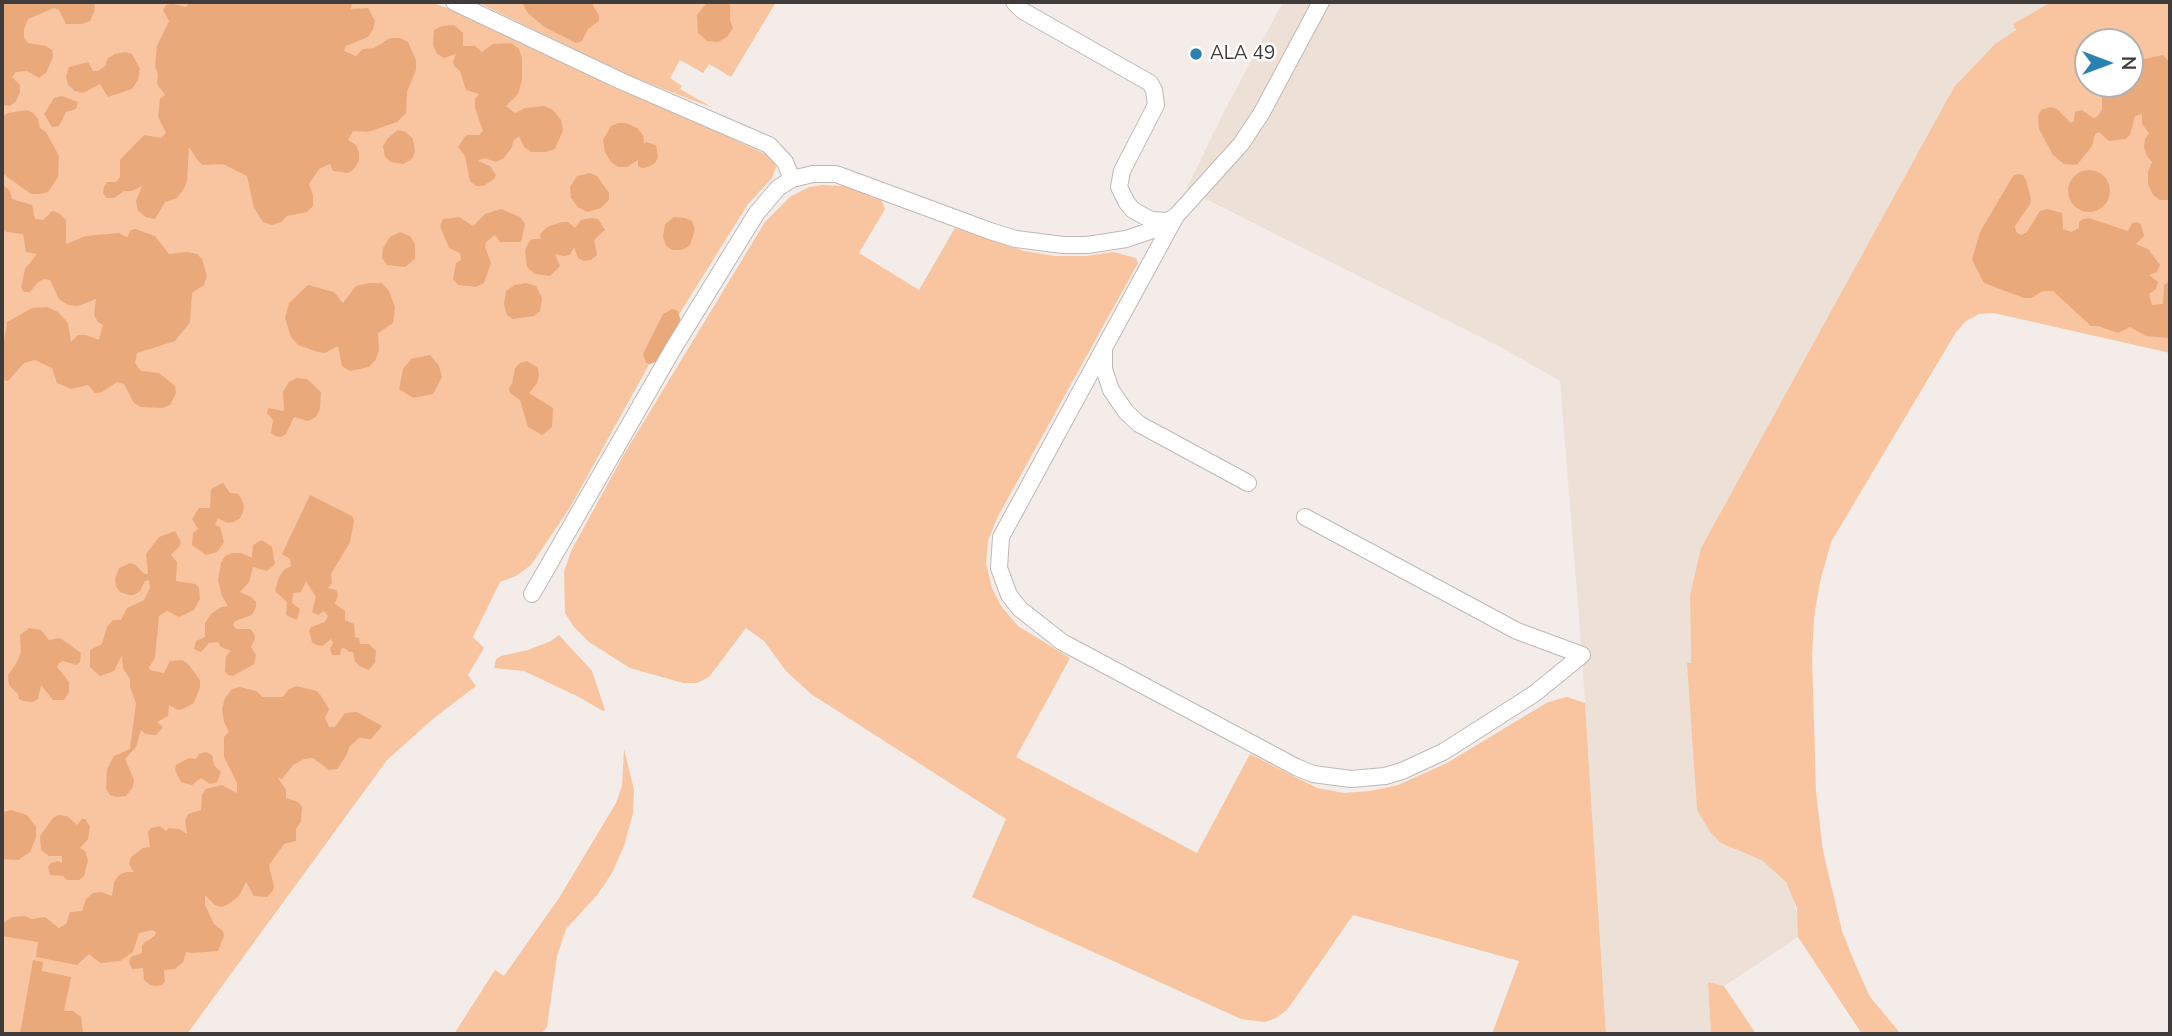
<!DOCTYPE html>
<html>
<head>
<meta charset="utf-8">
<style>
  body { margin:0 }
  #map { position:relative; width:2172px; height:1036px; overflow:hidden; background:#f3ece8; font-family:"Nunito Sans",sans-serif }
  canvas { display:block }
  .frame { position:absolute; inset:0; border:4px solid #3f3c3b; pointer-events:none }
  .north { position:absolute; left:2074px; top:28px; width:70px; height:70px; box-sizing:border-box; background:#fff; border:2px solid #b2b1b1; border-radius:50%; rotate:90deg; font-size:19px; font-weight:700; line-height:28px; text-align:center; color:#3f3c3b }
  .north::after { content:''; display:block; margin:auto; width:24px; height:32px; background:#2b82b1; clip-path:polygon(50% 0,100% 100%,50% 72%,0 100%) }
</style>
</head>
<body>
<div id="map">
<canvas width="2172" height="1036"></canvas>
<div class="frame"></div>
<div class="north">N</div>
</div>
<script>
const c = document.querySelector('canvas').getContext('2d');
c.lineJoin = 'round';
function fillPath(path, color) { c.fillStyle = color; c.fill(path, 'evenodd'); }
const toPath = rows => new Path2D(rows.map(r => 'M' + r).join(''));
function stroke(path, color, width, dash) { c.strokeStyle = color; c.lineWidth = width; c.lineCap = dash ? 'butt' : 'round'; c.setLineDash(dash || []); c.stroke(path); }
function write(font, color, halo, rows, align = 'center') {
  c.font = font + ' "Nunito Sans",sans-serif'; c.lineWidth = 5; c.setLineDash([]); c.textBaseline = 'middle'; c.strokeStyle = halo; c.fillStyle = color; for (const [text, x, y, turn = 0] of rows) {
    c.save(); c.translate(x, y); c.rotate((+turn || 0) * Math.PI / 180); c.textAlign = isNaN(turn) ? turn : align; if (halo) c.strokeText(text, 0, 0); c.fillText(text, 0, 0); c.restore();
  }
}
fillPath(toPath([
  [1283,2,2051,2,2013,24,2016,30,1995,44,1954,87,1701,548,1690,595,1691,663,1688,663,1697,810,1710,832,1729,847,1763,861,1780,875,1791,890,1798,917,1798,937,1724,986,1708,983,1711,1034,1606,1034,1582,655,1560,381,1504,349,1186,189,1227,106]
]), '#ede0d7');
fillPath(toPath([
  [2,2,430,2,456,11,560,60,612,87,684,116,765,154,774,161,776,167,772,178,748,204,661,343,569,509,531,565,516,576,500,582,473,637,484,648,468,675,476,686,434,718,387,760,187,1034,2,1034],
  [477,2,776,2,731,77,709,64,703,73,680,60,670,78,682,86,680,89,713,108,622,73],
  [2051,2,2170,2,2170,353,1994,313,1979,314,1966,321,1956,332,1831,542,1820,582,1814,617,1812,658,1816,792,1823,851,1842,931,1856,966,1870,997,1901,1034,1862,1034,1798,937,1797,908,1786,882,1763,861,1721,843,1710,832,1697,810,1687,663,1691,663,1690,595,1701,548,1954,87,1995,44,2016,30,2013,24],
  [2088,42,2130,42,2130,84,2088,84],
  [822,185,844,186,864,192,881,200,885,209,859,253,919,290,955,228,1024,251,1055,256,1086,256,1113,252,1136,258,1138,263,997,518,988,541,986,563,992,588,1001,606,1018,626,1070,658,1016,757,1197,853,1250,754,1317,788,1344,793,1370,791,1398,785,1447,763,1548,702,1567,697,1585,703,1606,1034,1492,1034,1519,961,1353,915,1287,1010,1276,1018,1265,1022,1241,1019,972,897,1006,819,811,694,786,671,764,641,746,628,709,677,697,683,683,683,630,668,589,642,574,627,565,613,564,572,571,551,623,456,765,222,790,197,809,187],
  [559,635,592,671,605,710,603,711,579,697,524,671,494,668,496,659,501,656,528,650,551,641],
  [624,749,634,790,633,813,624,846,612,873,597,895,566,929,557,956,547,1027,541,1034,454,1034,495,970,504,976,559,898,616,803,622,786],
  [1708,982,1724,986,1756,1034,1711,1034]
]), '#f8c5a0');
fillPath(toPath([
  [2,2,95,3,94,12,90,21,82,24,66,24,59,10,54,8,28,19,24,29,24,38,28,43,46,46,52,50,53,57,46,73,39,78,27,71,16,72,12,77,20,85,20,92,16,101,10,106,2,105],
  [190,2,352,2,351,9,368,8,375,21,373,29,368,37,346,46,344,51,356,56,363,49,374,48,390,38,400,38,408,42,416,60,416,70,407,92,406,113,397,122,368,132,353,131,348,140,356,145,359,153,359,161,354,169,348,173,341,172,333,171,330,164,319,169,309,184,313,195,313,206,307,212,287,216,281,222,272,225,263,222,254,208,247,176,223,164,203,165,198,161,189,147,187,182,183,190,177,198,165,202,155,219,146,217,138,211,136,201,142,186,132,191,124,191,114,198,107,198,103,193,104,187,107,182,116,182,120,177,120,160,144,135,161,138,166,133,158,117,160,99,165,95,157,84,158,74,155,66,157,46,169,21,163,10,166,5,173,4,186,7],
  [522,2,594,2,593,6,599,15,599,21,588,29,582,41,576,43,544,27,527,12],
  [725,2,730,5,730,20,733,28,727,37,718,42,707,41,698,33,697,15,706,4],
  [454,25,463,33,463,46,475,46,482,52,493,44,511,43,519,49,522,58,522,80,518,94,506,106,515,113,525,108,544,106,553,110,561,120,563,130,555,149,546,152,531,152,524,147,519,136,513,141,512,147,504,158,496,162,484,158,478,161,490,166,496,175,494,179,483,186,476,186,470,181,465,156,458,147,466,135,479,135,483,131,475,108,475,99,479,94,466,90,460,71,454,66,453,61,456,54,444,58,437,54,433,45,434,30,442,26],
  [125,52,132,54,140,69,138,80,132,89,108,97,100,84,83,93,75,91,68,85,66,77,69,67,88,62,93,71,98,71,105,66,108,58,115,54],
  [2163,55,2170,62,2170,200,2160,200,2153,195,2148,184,2148,172,2152,162,2147,156,2144,147,2145,139,2149,133,2142,124,2142,114,2135,116,2130,135,2125,139,2109,141,2099,132,2095,134,2092,146,2077,165,2064,164,2053,155,2039,129,2038,116,2041,110,2051,107,2057,109,2071,123,2074,121,2075,112,2077,111,2082,110,2093,118,2097,117,2102,110,2102,84,2130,84,2130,62],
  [62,96,78,102,76,109,66,112,59,126,52,127,44,114,54,98],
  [27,110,33,113,38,119,40,128,46,132,59,156,58,177,48,192,41,194,31,194,2,173,2,117,8,113],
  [618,123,626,123,637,128,643,135,644,144,646,142,656,145,658,157,655,163,648,167,642,168,638,166,638,160,627,167,618,167,611,162,605,152,603,140,611,126],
  [398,130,406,132,413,139,415,152,412,159,403,164,391,162,385,157,383,146,388,138],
  '2068 191a21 21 0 1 1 42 0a21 21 0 1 1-42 0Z',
  [590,173,597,176,609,193,609,200,601,208,587,212,578,207,571,198,570,187,577,176],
  [2017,174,2023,175,2026,180,2031,199,2030,204,2015,226,2016,232,2021,235,2027,232,2040,211,2047,209,2062,213,2063,229,2071,232,2079,228,2079,222,2083,219,2089,218,2128,231,2132,223,2137,222,2141,224,2144,236,2136,244,2148,249,2160,265,2157,272,2149,275,2158,282,2156,289,2149,294,2152,305,2163,304,2164,285,2170,281,2170,338,2146,336,2130,327,2118,333,2098,326,2091,326,2053,291,2043,291,2031,298,2024,298,1984,283,1972,260,1980,232,2013,176],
  [2,184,10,191,12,199,32,205,35,219,43,220,52,211,59,213,66,220,66,244,86,236,119,233,127,237,131,230,135,229,155,236,169,254,187,252,197,254,202,259,207,276,204,285,192,293,190,322,175,341,137,353,135,363,141,371,159,373,175,386,176,393,170,405,162,408,141,407,134,403,124,384,117,382,102,392,95,393,88,385,71,389,57,383,52,368,35,360,24,363,8,381,2,379,2,354,7,322,32,308,47,307,58,312,68,323,71,342,78,335,86,335,99,340,103,325,98,322,94,315,96,299,78,306,68,305,59,299,50,280,44,279,38,282,30,292,24,292,21,288,25,269,37,254,26,252,23,234,6,232,2,226],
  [501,209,520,217,525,224,521,242,500,242,495,235,486,242,485,247,491,263,484,283,476,287,458,285,453,279,456,263,461,260,460,253,449,248,440,226,443,219,459,217,473,226,485,214],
  [674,217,685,218,692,221,695,230,690,245,682,250,672,250,666,246,663,237,665,224],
  [591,218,598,219,605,230,594,240,597,255,591,260,584,261,578,258,574,247,570,255,563,256,555,254,560,266,550,276,535,274,527,267,525,250,529,242,532,239,541,239,540,234,547,227,562,222,568,222,575,228,581,220],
  [400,232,410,236,415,244,415,259,405,267,387,265,382,258,383,248,390,237],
  [369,283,382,283,389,291,395,307,393,323,378,333,379,350,376,359,369,367,350,371,342,366,338,346,325,353,318,352,298,345,291,337,285,318,289,303,308,285,334,292,343,303,356,286],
  [526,283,536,286,542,298,540,311,534,316,513,319,507,315,504,304,506,291,515,285],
  [672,309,678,311,681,322,658,361,650,364,646,363,643,354,663,314],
  [430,355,439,366,442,377,433,394,413,398,399,389,403,369,411,359],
  [527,361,538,368,539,375,537,383,529,393,553,408,552,427,542,435,528,427,520,400,510,393,509,388,512,384,515,368,520,363],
  [296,378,307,379,321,392,320,409,316,417,308,421,294,417,286,434,281,437,275,436,271,433,273,420,267,413,268,408,284,411,283,392,289,382],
  [223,483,230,493,238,494,241,498,244,506,243,512,240,518,234,522,227,523,218,518,215,525,220,527,224,542,217,552,206,555,192,545,193,533,198,529,192,519,199,508,210,508,211,489],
  [310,495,352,516,354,521,350,542,331,574,332,583,328,588,336,590,338,594,335,604,345,611,345,620,354,624,355,637,359,638,360,644,369,644,376,651,375,662,369,670,359,666,355,661,353,652,350,652,344,648,341,649,340,655,332,655,330,649,333,643,331,639,322,646,316,645,312,642,309,631,311,627,325,622,328,616,324,611,318,615,312,612,316,597,306,581,301,592,293,593,292,603,300,609,297,620,286,615,287,602,275,591,279,577,285,569,291,566,290,559,282,554],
  [175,531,181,542,179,547,171,555,177,562,176,581,195,584,199,587,200,599,194,610,186,614,179,617,167,611,159,616,155,658,149,667,150,670,164,673,170,661,182,660,188,664,200,680,200,687,194,703,183,709,178,710,169,705,168,716,157,722,163,727,156,735,145,734,141,730,136,747,125,759,134,780,133,787,126,796,117,797,110,795,106,788,107,769,114,756,130,749,136,703,130,687,130,679,123,668,122,655,114,671,100,676,90,667,90,650,102,644,107,627,113,620,121,620,127,608,144,600,150,588,149,580,145,581,140,591,134,595,129,595,120,592,116,586,115,579,119,568,130,563,136,565,144,574,148,574,146,554,159,537],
  [262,540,272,547,275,564,267,571,253,567,249,582,240,592,251,597,256,602,256,607,252,615,235,621,233,625,236,629,250,629,254,633,255,639,251,647,256,655,254,664,233,676,228,675,225,672,226,656,231,651,221,647,218,642,209,643,201,652,194,649,196,641,205,637,205,623,211,614,221,607,228,606,222,596,218,580,221,563,225,556,232,553,241,553,252,558,253,545],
  [29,628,41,630,49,640,60,638,81,653,80,662,76,665,63,661,59,663,57,667,69,682,69,692,64,700,53,700,41,685,38,699,33,702,23,701,19,699,18,694,9,685,8,675,16,664,21,652,20,635],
  [296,686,317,691,321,696,329,709,325,718,329,727,335,727,345,713,357,712,382,726,371,739,359,738,350,746,346,756,337,769,329,770,313,758,304,759,293,765,282,779,278,778,286,790,286,798,298,802,302,807,301,821,296,829,296,841,284,844,269,865,274,887,272,892,267,897,254,896,246,882,239,896,227,905,221,907,215,905,205,895,205,905,214,924,223,931,224,936,218,951,193,953,186,952,183,962,175,969,164,970,165,981,162,985,156,986,150,985,144,980,143,968,132,969,129,962,131,957,142,953,142,946,145,942,155,936,156,932,152,930,139,933,133,952,120,961,100,963,89,954,77,965,36,957,38,942,2,936,2,924,12,917,25,916,31,919,45,917,59,928,66,924,70,912,82,911,86,899,93,893,101,892,112,896,114,882,119,875,126,872,134,872,129,864,131,857,143,848,150,847,148,832,151,828,160,826,166,831,169,828,179,829,187,834,185,821,188,814,201,810,202,795,206,789,222,785,237,793,237,783,224,757,224,737,229,732,224,722,222,709,225,698,232,689,240,687,256,691,263,697,283,697,288,690],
  [206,752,212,755,214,765,221,772,217,782,210,784,201,778,192,785,181,782,175,770,176,765,189,758,196,759,199,754],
  [11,810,27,815,36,827,36,837,30,852,18,860,2,859,2,813],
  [58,815,67,816,77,825,82,819,85,819,90,826,88,839,80,848,85,851,88,861,84,876,79,880,67,880,63,876,50,875,48,867,51,863,58,861,62,863,62,856,49,856,41,850,40,836,53,818],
  [33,960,43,962,42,971,71,977,64,1011,73,1011,81,1017,83,1034,20,1034]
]), '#eaa97b');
const service = toPath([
  [454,2,621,81,769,145,785,162,792,179,813,174,836,174,990,231,1016,239,1063,245,1087,245,1126,239,1156,229,1176,216,1241,144,1261,114,1321,2],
  [1014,2,1023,11,1150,83,1154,90,1156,105,1122,171,1119,187,1127,203,1133,210,1151,220,1169,221],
  [1176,216,1001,537,999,568,1009,595,1020,609,1062,642,1296,767,1313,774,1351,779,1385,776,1402,771,1443,752,1534,694,1582,655],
  [1104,351,1104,369,1111,390,1126,412,1139,424,1248,483],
  [1305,517,1517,631,1582,655],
  [532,594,673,349,756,214,778,188,792,179]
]);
stroke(service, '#bfb9b5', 18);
stroke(service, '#fff', 16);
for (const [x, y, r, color] of [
  [1196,54,7,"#2b82b1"]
]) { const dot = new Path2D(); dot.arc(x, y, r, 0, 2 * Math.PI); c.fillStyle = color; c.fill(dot); stroke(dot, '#fff', 2.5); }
write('19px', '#3f3c3b', '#fff', [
  ["ALA 49",1210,54]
], 'left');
</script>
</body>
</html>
